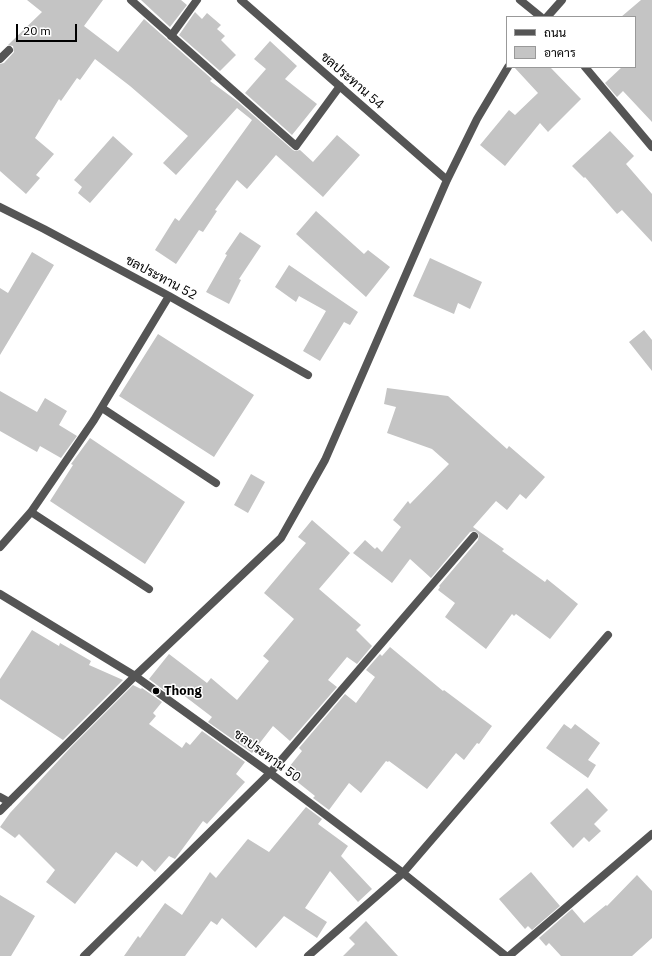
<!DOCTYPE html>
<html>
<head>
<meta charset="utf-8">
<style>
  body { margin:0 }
  #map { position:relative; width:652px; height:956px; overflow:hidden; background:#fff; font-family:"IBM Plex Sans",Sarabun,sans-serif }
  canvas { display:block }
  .legend { position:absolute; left:506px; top:16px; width:130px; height:52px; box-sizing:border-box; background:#fff; border:1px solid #999; margin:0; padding:5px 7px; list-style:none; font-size:12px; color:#000 }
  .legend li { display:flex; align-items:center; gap:8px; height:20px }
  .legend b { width:20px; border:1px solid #999 }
  .scale { position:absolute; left:16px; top:24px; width:61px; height:18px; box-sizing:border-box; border:2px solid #000; border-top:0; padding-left:5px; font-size:12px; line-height:14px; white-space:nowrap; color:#000; -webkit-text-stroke:3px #fff; paint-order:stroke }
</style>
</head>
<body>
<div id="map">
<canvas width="652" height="956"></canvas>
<ul class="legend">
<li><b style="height:5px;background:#555"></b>ถนน</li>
<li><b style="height:11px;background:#c4c4c4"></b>อาคาร</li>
</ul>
<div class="scale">20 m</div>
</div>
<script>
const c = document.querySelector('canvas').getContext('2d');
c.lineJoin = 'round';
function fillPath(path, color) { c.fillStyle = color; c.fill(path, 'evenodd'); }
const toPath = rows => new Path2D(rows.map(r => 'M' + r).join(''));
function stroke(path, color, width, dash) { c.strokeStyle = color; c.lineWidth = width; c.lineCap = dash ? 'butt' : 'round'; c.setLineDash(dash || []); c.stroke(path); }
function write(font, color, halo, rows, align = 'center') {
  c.font = font + ' "IBM Plex Sans",Sarabun,sans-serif'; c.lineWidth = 3; c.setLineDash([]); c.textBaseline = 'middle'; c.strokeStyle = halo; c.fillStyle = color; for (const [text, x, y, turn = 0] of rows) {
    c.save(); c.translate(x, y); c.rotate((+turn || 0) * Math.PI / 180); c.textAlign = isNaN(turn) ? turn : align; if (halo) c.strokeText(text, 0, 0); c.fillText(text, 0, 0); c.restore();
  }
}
fillPath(toPath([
  [27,0,103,0,84,26,118,52,144,19,212,79,210,81,237,101,293,150,295,151,300,150,313,162,337,135,360,155,323,197,276,155,247,189,237,180,215,210,217,211,203,232,199,230,176,264,155,250,175,218,179,221,252,120,237,108,176,175,163,163,188,136,130,86,95,59,80,80,77,78,61,101,59,99,35,138,54,154,36,175,40,178,26,194,0,171,0,64,4,63,14,52,13,46,8,45,42,12],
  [141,0,181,0,187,5,170,27],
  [641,0,652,0,652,122,623,91,617,97,605,83,622,67,635,67,635,17,621,17],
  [195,12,202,19,207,13,221,25,217,29,225,36,221,40,236,55,220,71,179,35],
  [270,41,297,66,285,79,317,104,292,135,245,93,266,69,254,59],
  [514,67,550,67,581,99,548,132,540,123,505,166,480,145,509,110,515,115,538,93],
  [610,131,634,156,626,164,652,194,652,242,622,210,617,214,585,177,584,178,572,166],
  [113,136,133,154,90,203,78,193,82,187,74,180],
  [316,211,364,254,368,250,390,267,366,297,296,234],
  [240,232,261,246,239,279,241,280,229,304,206,292,227,255,225,254],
  [32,252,54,265,0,355,0,288,8,293],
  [430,258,482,282,470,309,458,303,454,314,413,296],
  [289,265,358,312,350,325,344,322,320,361,303,351,326,311,299,296,296,302,275,287],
  [644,330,652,340,652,371,629,342],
  [158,334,254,395,214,457,119,396],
  [387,388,448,396,507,449,509,446,545,477,526,499,520,494,507,510,496,501,473,527,504,549,502,551,545,582,547,579,578,604,550,639,516,614,514,616,512,614,486,649,445,617,455,603,438,590,440,587,439,586,478,540,479,535,475,531,470,532,431,578,410,559,392,583,353,553,365,540,375,549,377,547,382,552,401,527,393,520,408,501,410,504,449,464,432,449,387,433,396,407,384,404],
  [0,391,37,412,45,398,67,411,59,425,77,436,61,458,40,446,37,452,0,431],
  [90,438,185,502,145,564,50,501,73,465,71,464],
  [251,474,265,482,248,513,234,505],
  [312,520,350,553,319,589,361,625,356,630,372,646,357,664,347,657,328,680,337,687,290,741,273,726,252,753,208,722,212,717,174,688,169,694,149,679,169,654,207,683,211,678,237,700,269,661,263,656,294,619,264,593,306,543,298,537],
  [32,630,59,646,60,643,91,661,89,665,123,680,63,740,0,699,0,679],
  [390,647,443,691,444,690,492,726,479,744,477,743,464,760,456,753,427,789,389,761,388,762,386,761,361,793,349,783,329,810,313,798,315,796,285,772,302,751,299,748,345,694,356,703,375,677,366,670,380,654,382,656],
  [133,685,141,689,142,688,162,702,153,713,156,716,149,724,182,748,186,742,190,745,202,731,245,762,236,774,245,782,207,824,203,821,175,859,169,856,155,872,142,860,137,867,116,852,75,904,46,882,55,870,19,834,15,838,0,827,10,813,71,747],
  [564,724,571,729,575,724,600,743,588,760,596,765,588,778,546,748],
  [587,788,608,810,594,824,601,831,589,842,584,837,573,848,550,823],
  [306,807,322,819,318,824,348,846,341,856,372,889,358,902,330,871,305,908,327,922,317,938,284,916,256,948,222,918,217,925,211,921,185,956,124,956,138,936,140,938,165,903,182,915,210,872,216,878,247,840,248,839,269,852],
  [531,872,560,906,532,930,528,926,525,929,499,899],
  [637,875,652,891,652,938,632,956,561,956,549,943,546,946,539,938,572,909,584,923,606,905,607,906],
  [0,895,35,916,11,956,0,956],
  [366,921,398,956,343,956,355,944,349,938]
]), '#c4c4c4');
stroke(toPath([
  [131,0,296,146,340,86],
  [241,0,447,180],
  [520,0,541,17],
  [547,17,562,0],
  [171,36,197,0],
  [0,59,9,50],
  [585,67,652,147],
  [0,207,44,229,169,296,308,375],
  [102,408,216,483],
  [31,512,149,589],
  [0,547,31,512,94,420,169,296],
  [0,594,135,676,270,773,403,873,506,956],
  [0,797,9,802],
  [0,811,135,676,281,538,325,460,447,180,477,119,508,67],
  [84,956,270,773,474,536],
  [308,956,403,873,608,635],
  [509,956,652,834]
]), '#555', 8);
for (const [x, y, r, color] of [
  [156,691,4,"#000"]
]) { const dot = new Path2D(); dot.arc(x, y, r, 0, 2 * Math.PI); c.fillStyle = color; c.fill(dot); stroke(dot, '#fff', 1.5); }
write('13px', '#000', '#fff', [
  ["ชลประทาน 54",352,81,41],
  ["ชลประทาน 52",161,278,28],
  ["ชลประทาน 50",267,756,36]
]);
write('bold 13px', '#000', '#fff', [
  ["Thong",164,691]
], 'left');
</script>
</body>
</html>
